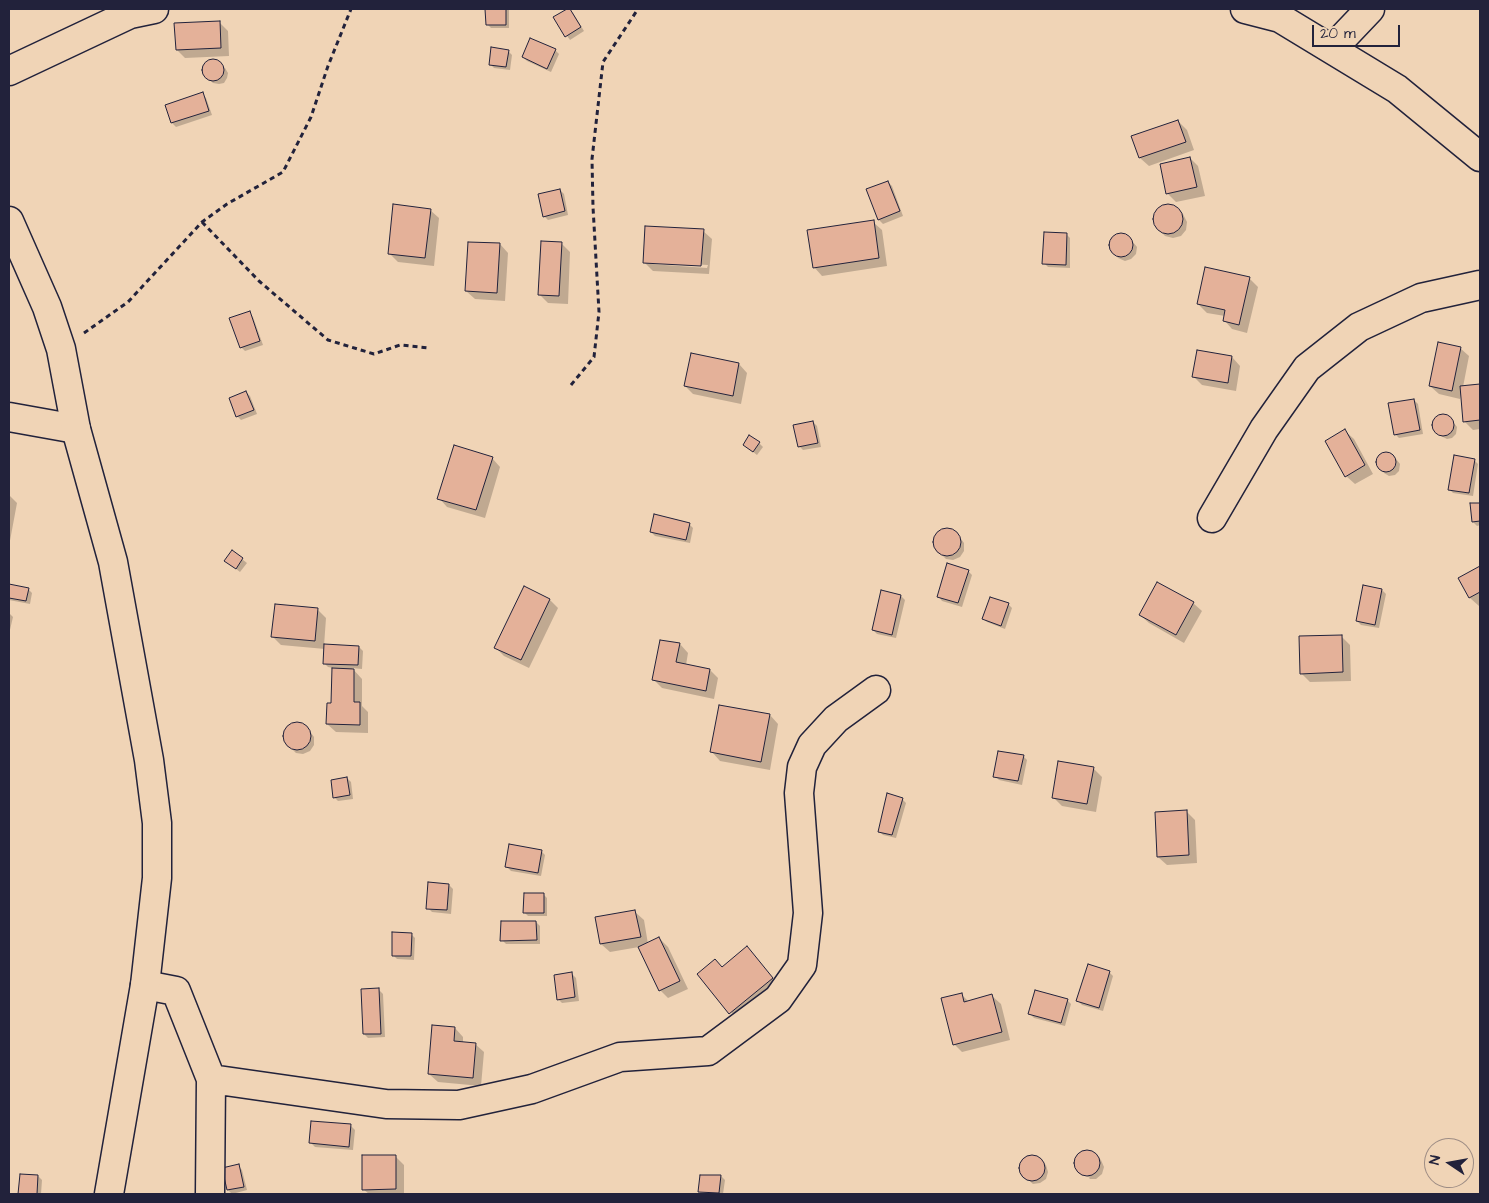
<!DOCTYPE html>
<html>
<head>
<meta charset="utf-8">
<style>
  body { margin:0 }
  #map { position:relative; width:1489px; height:1203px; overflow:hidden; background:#f0d4b6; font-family:"Architects Daughter",sans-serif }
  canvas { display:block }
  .frame { position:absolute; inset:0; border:10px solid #22223b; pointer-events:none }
  .north { position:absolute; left:1424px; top:1138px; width:50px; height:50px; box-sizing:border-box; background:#f0d4b6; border:1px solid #9e8d85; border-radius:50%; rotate:282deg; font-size:14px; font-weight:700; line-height:20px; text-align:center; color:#22223b }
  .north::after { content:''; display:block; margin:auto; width:18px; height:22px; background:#22223b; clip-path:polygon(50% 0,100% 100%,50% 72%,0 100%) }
  .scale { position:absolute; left:1312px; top:25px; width:88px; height:22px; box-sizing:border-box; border:2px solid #22223b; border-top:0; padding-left:6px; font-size:15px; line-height:18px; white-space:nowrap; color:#22223b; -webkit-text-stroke:4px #f0d4b6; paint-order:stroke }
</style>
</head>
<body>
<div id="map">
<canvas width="1489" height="1203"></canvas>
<div class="frame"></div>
<div class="north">N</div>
<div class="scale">20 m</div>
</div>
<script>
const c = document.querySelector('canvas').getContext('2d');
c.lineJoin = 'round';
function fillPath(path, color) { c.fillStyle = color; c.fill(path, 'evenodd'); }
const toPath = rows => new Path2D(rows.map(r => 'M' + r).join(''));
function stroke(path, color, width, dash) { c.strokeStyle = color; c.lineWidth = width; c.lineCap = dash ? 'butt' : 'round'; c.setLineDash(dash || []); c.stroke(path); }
fillPath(toPath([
  [487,9,509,9,509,28,491,28,487,24],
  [569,9,573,13,584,31,570,40,554,18],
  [219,22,228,31,229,56,185,58,177,50],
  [555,50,559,54,551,72,527,61,523,57],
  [508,51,512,55,510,70,494,68,490,64],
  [210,61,216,61,225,68,228,73,227,78,224,83,219,84,213,83,204,75,203,69,206,64],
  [202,94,206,98,212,115,176,127,172,123,167,105],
  [1178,121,1187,130,1194,150,1149,166,1140,158],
  [1190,158,1198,166,1205,196,1176,202,1168,194,1161,164],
  [888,182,892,186,903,216,883,224,879,220,868,190],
  [560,190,564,194,568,215,548,220,544,216],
  [1164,205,1172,205,1183,214,1187,222,1186,230,1181,236,1173,238,1165,236,1155,225,1154,217,1158,209],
  [430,210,439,218,434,266,398,262,389,253],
  [873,222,882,230,887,266,822,276,814,267],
  [703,231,712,239,709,274,653,271,644,262],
  [651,262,708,265,707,268,651,264],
  [1121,233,1128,236,1137,247,1136,254,1131,259,1125,261,1118,258,1110,247,1110,241,1115,235],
  [1066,234,1070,238,1070,268,1048,267,1044,263],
  [561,243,570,252,568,304,548,303,540,295],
  [500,244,508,253,505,301,475,299,466,291],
  [1249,278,1258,287,1247,333,1232,329,1224,320,1225,316,1207,313,1198,304],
  [249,313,253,317,263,345,245,351,241,347],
  [1460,348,1469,356,1463,387,1480,385,1480,429,1473,430,1464,421,1461,393,1460,399,1439,394,1430,386],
  [1232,357,1240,366,1236,391,1202,385,1194,377],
  [739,364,747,373,741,404,693,394,685,386],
  [246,392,250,396,257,414,241,420,237,416],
  [1414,400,1418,404,1423,434,1399,438,1395,434],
  [1444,415,1450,418,1457,427,1456,434,1452,438,1447,439,1441,436,1434,427,1434,421,1438,416],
  [813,422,817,426,821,447,803,450,799,446],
  [1345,431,1354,439,1373,474,1355,484,1346,476],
  [759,443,763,447,757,455,744,445],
  [1387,452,1393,455,1400,464,1399,471,1395,475,1389,476,1384,473,1377,464,1377,458,1381,454],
  [492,458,500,467,485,518,447,507,439,498],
  [1474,460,1478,464,1473,496,1453,493,1449,489],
  [9,495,17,503,9,546],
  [1472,504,1480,504,1480,525,1477,526,1473,522],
  [689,524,693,528,690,543,655,536,651,532],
  [949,529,956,532,964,543,964,551,960,557,953,560,946,559,936,549,934,542,936,535,942,530],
  [233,552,247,563,240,572,226,561],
  [1480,568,1480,605,1479,606,1470,598,1460,579],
  [968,571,972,575,962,607,942,601,939,597],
  [9,585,28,589,32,593,30,604,9,600],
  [1364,586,1382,590,1386,594,1379,628,1361,625,1357,621],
  [524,587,550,600,558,608,529,668,504,656,495,647],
  [882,592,901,596,905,600,896,638,877,634,873,630],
  [1193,603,1202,611,1184,643,1149,623,1140,615],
  [1008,604,1012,608,1005,629,987,622,983,618],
  [318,610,326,618,324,646,359,647,363,651,362,669,352,668,362,679,362,706,368,712,368,733,336,732,327,724,332,705,333,668,328,667,324,663,325,649,281,645,272,636],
  [9,613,13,617,9,634],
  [1341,636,1350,645,1351,681,1310,682,1301,673],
  [680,644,688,653,686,665,710,670,718,678,714,699,662,688,654,680],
  [720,706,770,715,778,724,770,770,720,761,712,752],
  [299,723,306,726,314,737,314,745,310,751,303,754,296,753,286,743,284,736,286,728,291,724],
  [1023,756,1027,760,1022,785,999,780,995,776],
  [1093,768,1102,777,1096,812,1062,806,1053,797],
  [347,778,351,782,353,799,338,801,334,797],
  [902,799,906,803,896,838,883,835,879,831],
  [1186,811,1195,820,1197,863,1167,865,1158,857],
  [541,851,545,855,541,876,511,871,507,867],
  [449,885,453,889,451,914,432,912,428,908],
  [543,894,547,898,547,916,528,916,524,912],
  [635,912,644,920,648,944,659,938,668,947,688,989,668,998,660,990,639,947,610,952,601,944],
  [536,922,540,926,540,944,506,944,502,940],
  [411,934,415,938,414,960,397,959,393,955],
  [755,957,780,987,739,1021,699,974],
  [1109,972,1113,976,1103,1011,1082,1005,1078,1001],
  [572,974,576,978,579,1001,562,1003,558,999],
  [379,990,383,994,385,1037,368,1038,364,1034],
  [961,994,969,1002,992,996,1001,1004,1010,1040,962,1052,954,1044],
  [1067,1000,1071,1004,1065,1026,1034,1018,1030,1014],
  [455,1028,463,1037,463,1043,475,1044,484,1052,481,1086,438,1082,429,1074],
  [351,1126,355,1130,353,1150,315,1147,311,1143],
  [1091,1151,1101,1160,1104,1167,1102,1174,1096,1179,1089,1179,1090,1178,1080,1172,1075,1163,1077,1156,1083,1152],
  [395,1156,404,1165,404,1194,369,1194,363,1189],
  [1028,1156,1035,1156,1046,1165,1048,1172,1046,1179,1040,1183,1033,1184,1023,1175,1020,1168,1022,1161],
  [238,1166,242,1170,247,1190,232,1194,228,1190],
  [21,1175,38,1176,42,1180,41,1194,20,1194],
  [701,1176,721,1176,725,1180,723,1194,702,1194,699,1192]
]), '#0003');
const building = toPath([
  [485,9,506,9,506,25,486,25,485,9],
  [567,9,570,9,581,27,565,37,553,17,567,9],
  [220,21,221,48,176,50,174,23,220,21],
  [530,38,556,49,547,69,522,57,530,38],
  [491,47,509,50,506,67,489,65,491,47],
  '202 70a11 11 0 1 1 22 0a11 11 0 1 1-22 0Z',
  [203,92,209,111,171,123,165,105,203,92],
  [1178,120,1186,142,1139,158,1131,136,1178,120],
  [1190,157,1197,187,1166,194,1160,164,1190,157],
  [888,181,900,211,878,220,866,189,888,181],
  [560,189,565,211,543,217,538,194,560,189],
  '1153 219a15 15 0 1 1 30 0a15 15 0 1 1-30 0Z',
  [393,204,431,209,425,258,388,254,393,204],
  [874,220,879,258,813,268,807,230,874,220],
  [645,226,704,229,701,266,643,263,645,226],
  [1044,232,1067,233,1066,265,1042,264,1044,232],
  '1109 245a12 12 0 1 1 24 0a12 12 0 1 1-24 0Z',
  [541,241,562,242,559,296,538,295,541,241],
  [468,242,500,243,497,293,465,291,468,242],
  [1205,267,1250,277,1239,325,1223,321,1225,310,1197,304,1205,267],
  [250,311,260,341,240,348,229,318,250,311],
  [1438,342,1461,347,1452,391,1429,386,1438,342],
  [1197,350,1232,356,1228,383,1192,377,1197,350],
  [691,353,739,363,733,396,684,386,691,353],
  [1480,384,1480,420,1463,422,1460,386,1480,384],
  [246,391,254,410,236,417,229,398,246,391],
  [1414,399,1420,430,1394,435,1388,403,1414,399],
  '1432 425a11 11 0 1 1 22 0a11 11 0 1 1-22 0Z',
  [813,421,818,443,798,447,793,425,813,421],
  [1345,429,1365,465,1345,477,1325,441,1345,429],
  [749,435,760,442,753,452,743,445,749,435],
  [454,445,493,457,476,510,437,499,454,445],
  '1376 462a10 10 0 1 1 20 0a10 10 0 1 1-20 0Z',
  [1454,455,1475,459,1469,493,1448,490,1454,455],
  [1470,503,1480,503,1480,521,1472,522,1470,503],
  [654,514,690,523,686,540,650,532,654,514],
  '933 542a14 14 0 1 1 28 0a14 14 0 1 1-28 0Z',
  [232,550,243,558,236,569,224,561,232,550],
  [947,563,969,570,958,603,937,597,947,563],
  [1480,566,1480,592,1469,598,1458,578,1480,566],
  [1157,582,1194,602,1176,635,1139,615,1157,582],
  [9,584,29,588,26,601,9,598,9,584],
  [1363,585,1382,589,1375,625,1356,621,1363,585],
  [524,586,550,599,521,660,494,648,524,586],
  [881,590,901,595,892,635,872,630,881,590],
  [990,597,1009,603,1001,626,982,619,990,597],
  [275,604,318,608,315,641,271,637,275,604],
  [1342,635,1343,672,1300,674,1299,636,1342,635],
  [660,640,680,643,676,662,710,669,706,691,652,680,660,640],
  [324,644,359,646,358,665,323,664,324,644],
  [332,668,354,669,354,702,360,702,360,725,326,724,327,703,331,703,332,668],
  [719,705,770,714,761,762,710,752,719,705],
  '283 736a14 14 0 1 1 28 0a14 14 0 1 1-28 0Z',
  [998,751,1024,755,1018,781,993,777,998,751],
  [1058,761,1094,767,1087,804,1052,798,1058,761],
  [347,777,350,795,333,798,331,780,347,777],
  [887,793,903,798,892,835,878,832,887,793],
  [1187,810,1189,855,1157,857,1155,812,1187,810],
  [509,844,542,850,538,873,505,867,509,844],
  [428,882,449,884,447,910,426,909,428,882],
  [524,893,544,893,544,913,523,913,524,893],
  [635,910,641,937,600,944,595,917,635,910],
  [501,921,536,921,537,940,500,941,501,921],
  [392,932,412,933,411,956,392,956,392,932],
  [659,937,680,981,659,991,638,947,659,937],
  [747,946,773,978,729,1014,697,974,715,959,722,967,747,946],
  [1088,964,1110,971,1099,1008,1076,1001,1088,964],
  [572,972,575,997,557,1000,554,975,572,972],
  [379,988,381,1034,363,1034,361,989,379,988],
  [1035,990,1068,999,1061,1023,1028,1014,1035,990],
  [962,993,964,1002,992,994,1002,1032,953,1045,941,998,962,993],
  [432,1025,455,1027,454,1041,476,1043,473,1078,428,1074,432,1025],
  [311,1121,351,1124,349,1147,309,1143,311,1121],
  '1074 1163a13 13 0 1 1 26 0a13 13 0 1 1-26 0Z',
  [362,1155,396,1155,396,1189,362,1190,362,1155],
  '1019 1168a13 13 0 1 1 26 0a13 13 0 1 1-26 0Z',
  [239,1164,244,1187,227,1190,222,1168,239,1164],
  [20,1174,38,1175,37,1194,18,1194,20,1174],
  [700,1175,721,1175,719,1193,698,1192,700,1175]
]);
fillPath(building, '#e4b199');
stroke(building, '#22223b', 1);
const minor = toPath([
  [1245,9,1280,18,1397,89,1480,157],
  [1332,49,1370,9],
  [9,71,130,14,154,9],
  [9,417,76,429],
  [1212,518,1264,429,1307,368,1359,327,1421,298,1480,285],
  [145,985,176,991,211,1079,210,1194],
  [211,1079,386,1104,459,1105,532,1089,620,1057,708,1051,778,999,802,965,808,913,799,793,802,767,812,745,836,719,876,690]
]);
const tertiary = toPath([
  [9,221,47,307,61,349,76,429,113,562,149,760,157,823,157,878,145,985,109,1194]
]);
stroke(minor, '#22223b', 31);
stroke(tertiary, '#22223b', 31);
stroke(toPath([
  [202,222,259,281,328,340,374,354,400,345,430,348],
  [84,333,128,302,202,222,227,204,283,172,311,117,328,66,351,9],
  [571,385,594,357,599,312,593,207,592,159,603,62,638,9]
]), '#22223b', 3, [5, 4]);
stroke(minor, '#f0d4b6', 28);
stroke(tertiary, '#f0d4b6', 28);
</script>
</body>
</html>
